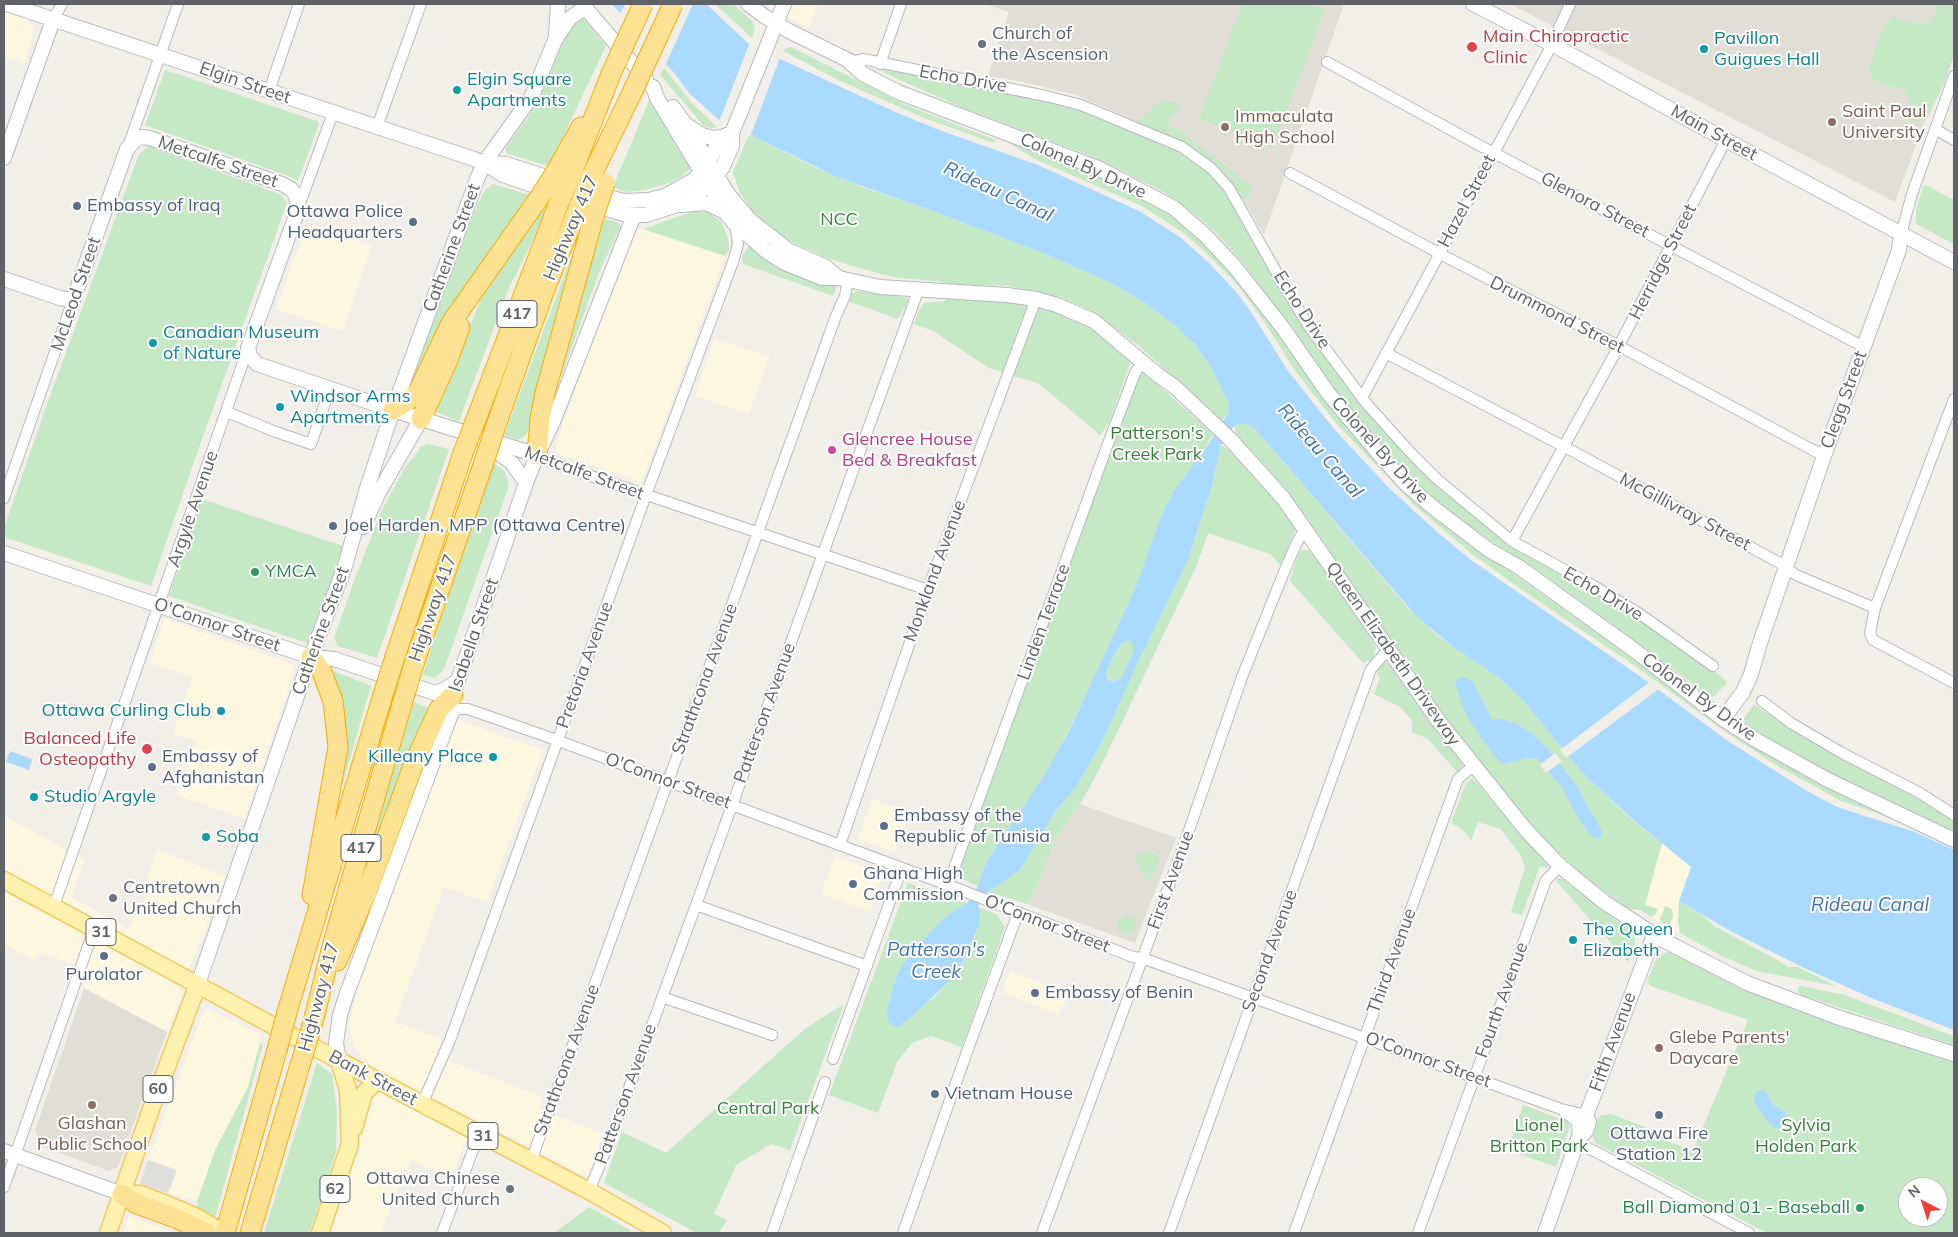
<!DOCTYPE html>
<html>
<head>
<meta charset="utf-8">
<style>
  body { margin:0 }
  #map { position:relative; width:1958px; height:1237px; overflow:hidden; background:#f1efe8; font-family:Mulish,sans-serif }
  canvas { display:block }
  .frame { position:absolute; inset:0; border:5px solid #5f6368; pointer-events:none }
  .north { position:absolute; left:1898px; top:1177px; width:50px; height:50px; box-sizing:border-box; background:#fff; border:1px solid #bfc1c3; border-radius:50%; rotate:320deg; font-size:14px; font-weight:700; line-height:20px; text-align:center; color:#5f6368 }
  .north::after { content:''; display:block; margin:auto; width:18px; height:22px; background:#ea4335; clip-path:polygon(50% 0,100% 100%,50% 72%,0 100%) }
</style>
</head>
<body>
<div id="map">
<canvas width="1958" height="1237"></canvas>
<div class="frame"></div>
<div class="north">N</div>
</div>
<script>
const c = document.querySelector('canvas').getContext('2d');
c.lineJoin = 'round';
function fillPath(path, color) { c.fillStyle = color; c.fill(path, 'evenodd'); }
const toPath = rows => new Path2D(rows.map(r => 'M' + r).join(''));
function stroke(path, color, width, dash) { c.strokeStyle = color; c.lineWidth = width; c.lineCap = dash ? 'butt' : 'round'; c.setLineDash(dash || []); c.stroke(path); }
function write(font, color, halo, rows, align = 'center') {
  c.font = font + ' Mulish,sans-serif'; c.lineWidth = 4; c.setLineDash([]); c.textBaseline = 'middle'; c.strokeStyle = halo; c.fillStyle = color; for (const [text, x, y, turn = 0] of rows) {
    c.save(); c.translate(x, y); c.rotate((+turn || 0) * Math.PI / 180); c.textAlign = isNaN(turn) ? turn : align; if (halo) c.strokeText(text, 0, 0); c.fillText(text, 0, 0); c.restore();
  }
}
fillPath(toPath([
  [4,4,36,4,28,22,35,28,24,64,4,56],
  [764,4,818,4,809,28],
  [307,224,372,246,343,331,276,309],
  [633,229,643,229,725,256,642,482,559,454,556,449,556,443],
  [714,338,769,357,749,414,695,396],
  [164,619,292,664,295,669,245,819,177,795,196,741,173,734,192,677,150,663],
  [456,719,543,750,487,902,444,887,395,1022,441,1039,436,1056,543,1097,539,1108,603,1134,587,1178,475,1118,451,1178,412,1160,403,1174,381,1233,330,1233,374,1098,374,1068,354,1046,349,1025,358,989],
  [872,799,910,813,895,852,858,839],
  [4,816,85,860,71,897,128,929,148,895,144,890,157,849,226,877,192,962,180,988,183,993,167,1032,84,988,89,973,72,964,39,953,34,960,4,944],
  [1662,843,1692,868,1679,901,1678,922,1680,933,1651,917,1655,915,1645,905],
  [835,856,884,874,870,912,821,894],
  [1011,971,1068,994,1059,1015,1002,992],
  [205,1008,262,1035,248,1087,216,1148,197,1201,168,1193,177,1170,148,1160],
  [129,1216,175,1233,123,1233]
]), '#fef7e0');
fillPath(toPath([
  [148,1160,177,1170,168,1193,140,1184]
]), '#e0deda');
fillPath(toPath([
  [985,4,1344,4,1264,235,1231,179,1177,139,1076,95,1024,82,988,76,1009,12],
  [1510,4,1954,4,1954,42,1895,202],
  [1080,804,1176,838,1135,943,1027,904,1041,878,1055,839],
  [84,988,167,1032,118,1167,109,1171,43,1147,35,1131]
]), '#e1ded6');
fillPath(toPath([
  [715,4,733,4,751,20,755,26,752,38],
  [1242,4,1307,4,1325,10,1273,147,1199,119],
  [1933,4,1954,4,1954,55,1944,84,1927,119,1916,122,1909,121,1913,109,1905,92,1900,88,1881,84,1876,81,1871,76,1870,64,1873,58,1875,45,1889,20,1894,16,1912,23,1925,24,1935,15,1937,10],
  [579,18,584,19,606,46,549,166,508,154,505,150,507,146,529,116,544,88,568,30],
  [791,47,906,105,996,140,994,143,924,118,836,79,783,51,784,49],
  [879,67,909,74,1059,100,1132,128,1159,101,1177,103,1179,108,1168,121,1170,127,1176,128,1251,186,1251,194,1244,199,1228,196,1285,298,1327,359,1360,401,1410,460,1442,490,1516,550,1622,608,1683,648,1723,678,1727,683,1714,696,1711,697,1535,568,1485,537,1449,512,1422,489,1387,452,1338,393,1244,264,1213,230,1183,205,1158,189,1091,156,966,109,893,77,878,69],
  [664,68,692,103,717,127,711,128,704,126,660,75],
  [165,70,317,121,319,124,298,181,294,178,145,125],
  [651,96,676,137,674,143,691,169,677,179,666,184,644,190,626,192,613,187],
  [749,134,816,168,862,187,930,210,1043,253,1109,282,1142,301,1177,327,1196,346,1211,367,1222,387,1229,404,1228,413,1221,421,1139,346,1096,314,1081,306,1059,297,1009,286,951,284,937,281,899,278,881,274,829,259,794,243,769,227,755,214,739,191,733,172],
  [1007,138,1065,160,1109,180,1160,206,1190,228,1218,256,1398,485,1438,520,1656,675,1903,822,1841,801,1774,764,1723,730,1635,666,1518,587,1472,554,1413,504,1336,423,1296,372,1265,323,1237,284,1206,253,1185,234,1142,206,1033,158,1006,141],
  [149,146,282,195,287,203,196,456,151,586,7,538,4,533,4,528,47,404,139,154],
  [493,184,529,195,419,375,414,374,475,210,485,190],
  [1924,184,1954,200,1954,244,1916,224,1916,208],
  [547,209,518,271,510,285,459,421,436,412,437,404,490,278,539,210],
  [691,212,707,212,721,221,728,238,729,250,725,256,643,229],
  [604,218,619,223,621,226,600,270,561,377,558,375,593,248],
  [577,242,581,243,527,433,524,437,518,440,504,435],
  [748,247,751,247,812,278,837,286,833,296,743,264,742,257],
  [857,291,908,298,909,301,898,319,850,302,851,294],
  [981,297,1029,305,1010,360,1002,372,989,368,933,331,914,324,918,312,924,303,945,301,947,298],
  [1041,307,1066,314,1096,330,1128,356,1130,364,1109,423,1100,435,1038,383,1013,376,1035,314,1037,309],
  [1145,373,1213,434,1152,547,1135,589,1106,654,1059,750,1030,797,992,853,984,867,978,886,962,879,959,872,1116,435,1138,378,1141,374],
  [1239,424,1248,424,1256,430,1408,608,1438,636,1498,677,1522,699,1583,774,1631,819,1662,843,1645,905,1658,909,1655,915,1651,917,1640,910,1629,909,1624,906,1584,876,1552,847,1525,819,1424,691,1324,543,1292,500,1269,470,1237,436,1234,426],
  [428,444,449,449,377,658,338,646,334,638,355,578,382,510,404,469,421,447],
  [1221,445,1230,450,1250,470,1278,502,1296,528,1281,566,1270,554,1208,533,1196,567,1099,770,1080,804,1055,839,1041,878,1027,904,988,892,1020,870,1056,811,1078,784,1102,742,1137,662,1188,560,1211,489],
  [493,463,503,469,508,480,508,489,444,669,436,677,429,677,423,674],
  [202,499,343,546,310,644,169,596],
  [1302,550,1312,550,1346,598,1376,647,1373,659,1363,663,1291,582,1290,580,1299,552],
  [1127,640,1133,642,1133,652,1122,677,1114,682,1108,680,1106,673,1111,661,1120,645],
  [1385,661,1390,665,1463,765,1462,768,1457,772,1427,738,1412,733,1412,720,1400,707,1374,694,1380,678,1377,674,1381,664],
  [333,671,371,686,330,828,329,673],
  [414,702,431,709,357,893,400,743],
  [1754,705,1797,732,1954,819,1954,831,1841,779,1789,751,1745,723,1744,718],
  [1472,778,1548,865,1548,868,1540,866,1522,915,1511,912,1525,867,1521,856,1501,829,1478,822,1471,840,1463,830,1451,823,1466,783],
  [1145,852,1154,854,1160,858,1153,875,1149,880,1144,877,1136,860,1140,854],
  [1558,878,1562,879,1634,934,1635,942,1628,962,1556,881],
  [908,883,967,903,961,907,896,978,888,1005,898,1026,939,993,961,966,976,935,978,907,996,914,1005,927,962,1047,931,1036,912,1043,897,1062,878,1113,829,1095],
  [1679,901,1702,915,1714,926,1781,962,1788,967,1798,967,1836,986,1756,971,1720,955,1680,933,1678,922],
  [1665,906,1672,909,1673,917,1669,925,1662,923,1660,920],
  '1118 925a9 9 0 1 1 18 0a9 9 0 1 1-18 0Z',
  [1670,950,1954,1059,1954,1233,1767,1233,1595,1143,1592,1134,1599,1116,1611,1114,1655,1131,1657,1137,1693,1151,1748,1020,1651,986,1647,982,1656,959],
  [1908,1187,1938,1187,1938,1217,1908,1217],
  [1801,986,1845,995,1954,1036,1954,1045,1801,995,1798,991,1798,987],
  [844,1004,790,1150,771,1144,736,1165,714,1214,727,1220,719,1233,697,1233,604,1183,622,1132,666,1153,806,1028],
  [260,1043,263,1044,215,1218,198,1208,197,1201,216,1148,248,1087],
  [317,1063,332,1074,337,1111,336,1152,322,1197,309,1233,264,1233],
  [1523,1105,1567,1121,1570,1126,1556,1167,1508,1150],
  [589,1207,630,1230,630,1233,554,1233]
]), '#c5e8c5');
fillPath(toPath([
  [612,4,706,4,750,45,895,112,942,131,1038,165,1082,185,1141,212,1181,238,1209,263,1236,292,1249,309,1288,371,1334,429,1388,487,1436,531,1471,560,1641,677,1728,741,1807,791,1837,807,1915,832,1954,850,1954,1030,1874,999,1804,968,1734,933,1679,901,1691,867,1630,817,1583,774,1522,699,1498,677,1452,646,1417,617,1256,430,1248,424,1239,424,1234,426,1221,445,1211,489,1188,560,1138,662,1102,742,1078,784,1056,811,1020,870,988,892,978,907,980,915,979,924,970,950,952,979,910,1018,898,1027,890,1024,887,1019,888,1005,896,978,902,965,934,928,953,911,967,903,978,886,984,867,992,853,1043,777,1069,731,1135,589,1163,512,1175,489,1206,448,1228,413,1229,404,1211,367,1196,346,1177,327,1142,301,1109,282,1043,253,930,210,839,178,718,119,689,93,675,74],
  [1127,640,1133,643,1133,652,1122,677,1114,682,1108,680,1106,673,1111,661,1120,645],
  [1464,677,1472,681,1486,707,1491,719,1501,719,1514,723,1532,733,1549,750,1579,789,1590,811,1598,823,1602,832,1600,839,1595,838,1589,834,1578,818,1562,787,1538,759,1529,758,1503,764,1494,756,1469,720,1462,705,1455,683,1458,679],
  [10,751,32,759,29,770,6,762],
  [1762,1090,1766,1092,1773,1105,1785,1111,1787,1120,1782,1127,1777,1128,1771,1126,1754,1102,1755,1093]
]), '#aadaff');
fillPath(toPath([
  [625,4,693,4,665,66,619,16],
  [750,42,781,55,750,137,719,122],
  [1651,681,1660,688,1566,758,1560,750],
  [1555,753,1562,761,1546,773,1540,765]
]), '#f1efe8');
const street = toPath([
  [53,20,62,4],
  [850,62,863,59,1046,96,1081,105,1182,147,1212,169,1229,188,1283,284,1308,325,1366,403,1411,453,1437,479,1512,541,1594,586,1640,614,1713,666],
  [1327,62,1475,143,1864,347],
  [880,64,901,4],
  [269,91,299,4],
  [377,127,421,4],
  [1935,129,1954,140],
  [129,144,178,4],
  [1290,173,1446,257,1619,346,1824,456],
  [299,206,333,113],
  [1901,234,1912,194,1954,76],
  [1386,353,1576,453,1778,562,1796,575,1875,608,1870,633,1873,640,1954,683],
  [1362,398,1547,54,1570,4],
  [227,412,276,432,311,444,330,389],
  [537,455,550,462,638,492,928,590],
  [4,498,73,300],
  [1512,541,1614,355,1726,140],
  [1875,608,1954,399],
  [1762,701,1791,723,1842,753,1920,793,1954,815],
  [451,714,459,709,468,709,548,737,948,885,1133,957,1142,958,1262,1001,1561,1109,1586,1115],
  [840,845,932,578,1036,299],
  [948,885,1106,449,1135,373,1143,361],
  [696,905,867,966],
  [54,906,248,348],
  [662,997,772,1035],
  [833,1059,902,868],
  [422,1104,450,1040,646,495,734,259,738,244,735,224],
  [1561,1109,1577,1122,1578,1139],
  [1577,1142,1749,1233],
  [531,1161,836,316,845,296,848,281],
  [4,1187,94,929],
  [589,1191,610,1140,696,905,918,291],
  [442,1233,479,1134],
  [772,1233,825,1082],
  [903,1233,968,1049,1018,913],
  [1042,1233,1185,842,1242,677,1284,572,1296,544,1305,529],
  [1169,1233,1371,669,1388,650],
  [1294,1233,1458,779,1473,766],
  [1418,1233,1546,880,1560,866]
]);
const secondary = toPath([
  [7,4,474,159,484,163,503,175,553,192],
  [582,4,646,79],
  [748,4,764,16,789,31,858,65],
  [1473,4,1559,48,1726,140,1954,262],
  [556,35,558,4],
  [849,62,863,74,898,92,1098,168,1174,208,1206,236,1235,267,1283,328,1328,393,1380,455,1406,484,1435,509,1489,550,1519,567,1630,647,1723,719,1756,740,1828,780,1954,840],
  [653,87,657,98,726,213,735,224,766,251,785,263,822,278,839,278,880,287,1007,295,1036,299,1057,305,1094,321,1159,376,1175,387,1230,439,1283,498,1437,719,1525,829,1560,866,1604,902,1661,939,1747,983,1837,1017,1954,1054],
  [673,107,685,124,728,194,750,220,788,250,826,267,839,278],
  [688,126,702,135,712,138,722,137],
  [4,158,53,20],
  [486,163,506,164,559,181],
  [593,193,624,201,648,200,665,196,695,179,708,162,722,137,732,133],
  [589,204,627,215,646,215,677,205,710,185,722,168,732,146,732,133,784,4],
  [681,205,706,203,725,212],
  [4,279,60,298,73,300,127,149,136,139,142,137,150,138,282,184,291,189,296,195,298,210,248,348,250,356,257,364,393,410,537,455],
  [484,442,512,463,526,483],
  [363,527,378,494,421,419],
  [4,553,311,657,334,659,435,693,444,690,458,681],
  [1723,719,1743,692,1751,674,1760,643,1824,456,1899,250,1901,234],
  [198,984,306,670,345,566,367,488,393,410,478,177,484,163,532,96,555,40,565,25,570,18,586,7],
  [339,1060,336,1043,340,1015,346,996,451,714,453,695,526,483,537,455,553,422,634,215],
  [4,1151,122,1194],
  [1545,1233,1578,1139,1586,1131,1589,1122,1586,1115,1589,1108,1654,935]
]);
const primary = toPath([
  [4,880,281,1030,589,1191,663,1233],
  [354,1128,364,1093,378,1080],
  [122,1194,140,1194,169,1205,197,1217,223,1233],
  [108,1233,151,1109,198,984],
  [320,1233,350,1144,348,1090,339,1060]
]);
const highway = toPath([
  [558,168,581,127],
  [572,173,611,74],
  [590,179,631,95],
  [393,410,413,397,419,390,451,323,539,198],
  [421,419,448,360,460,327],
  [475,422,558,205],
  [495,428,545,289,577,211],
  [537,455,540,418,545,393,594,216],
  [311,657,322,672,333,701,338,747,312,895],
  [395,657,463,453],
  [414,664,484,462],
  [337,961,366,894,413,766,439,709,453,695],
  [287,1012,382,698],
  [312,1026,332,946,402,704],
  [122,1194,137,1204,178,1219,207,1233],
  [225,1233,277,1050],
  [250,1233,300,1065]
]);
stroke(street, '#b5b8bc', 12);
stroke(secondary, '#b6babf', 16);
stroke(primary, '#f2c960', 19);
stroke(highway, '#f9ab00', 21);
stroke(street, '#fff', 10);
stroke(secondary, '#fff', 14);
stroke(primary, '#fff2af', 16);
stroke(highway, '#fde293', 19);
const highwayBridge = toPath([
  [611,74,643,4],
  [631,95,673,4],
  [539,198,558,168],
  [558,205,572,173],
  [577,211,590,179],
  [594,216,605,183],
  [463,453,475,422],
  [484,462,495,428],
  [382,698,395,657],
  [402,704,414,664],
  [277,1050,287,1012],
  [300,1065,312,1026]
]);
stroke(highwayBridge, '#f9ab00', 21, []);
stroke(highwayBridge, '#fde293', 19);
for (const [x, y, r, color] of [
  [982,44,5,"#6b7280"],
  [1472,47,6,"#e0444e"],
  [1704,49,5,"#0f9aa8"],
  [457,90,5,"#0f9aa8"],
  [1832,122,5,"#8d6e63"],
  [1225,127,5,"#8d6e63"],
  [77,206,5,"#5c6f8a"],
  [413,222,5,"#5c6f8a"],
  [153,343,5,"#0f9aa8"],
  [280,407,5,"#0f9aa8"],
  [832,450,5,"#d1479c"],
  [333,526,5,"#5c6f8a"],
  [255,572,5,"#2e9e5b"],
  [221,711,5,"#0f9aa8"],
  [147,749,6,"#e0444e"],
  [493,757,5,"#0f9aa8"],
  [152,767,5,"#5c6f8a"],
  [34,797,5,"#0f9aa8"],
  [884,826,5,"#5c6f8a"],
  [206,837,5,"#0f9aa8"],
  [853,884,5,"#5c6f8a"],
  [113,898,5,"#6b7280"],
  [1573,940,5,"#0f9aa8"],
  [104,956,5,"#5c6f8a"],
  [1035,993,5,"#5c6f8a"],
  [1659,1048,5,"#8d6e63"],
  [935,1094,5,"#5c6f8a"],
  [92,1105,5,"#8d6e63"],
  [1659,1115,5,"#5c6f8a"],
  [510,1189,5,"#6b7280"],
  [1860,1208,5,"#2e9e5b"]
]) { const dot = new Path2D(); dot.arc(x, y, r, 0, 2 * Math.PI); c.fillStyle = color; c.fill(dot); stroke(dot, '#fff', 2); }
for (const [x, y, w] of [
  [517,314,40],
  [361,848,40],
  [101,932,30],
  [158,1089,30],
  [483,1136,30],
  [335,1189,30]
]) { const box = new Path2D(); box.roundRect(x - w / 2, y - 13.5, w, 27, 4); c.fillStyle = '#fff'; c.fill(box); stroke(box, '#5f6368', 1); }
write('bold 16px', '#5f6368', null, [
  ["417",517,314],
  ["417",361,848],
  ["31",101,932],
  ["60",158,1089],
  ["31",483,1136],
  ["62",335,1189]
]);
write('18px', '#5b616d', '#fff', [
  ["Church of",992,34],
  ["the Ascension",992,55],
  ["Centretown",123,888],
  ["United Church",123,909],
  ["Ottawa Chinese",500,1179,"right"],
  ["United Church",500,1200,"right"]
], 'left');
write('18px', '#be3a42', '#fff', [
  ["Main Chiropractic",1483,37],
  ["Clinic",1483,58],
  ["Balanced Life",136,739,"right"],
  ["Osteopathy",136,760,"right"]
], 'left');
write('18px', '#0d838f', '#fff', [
  ["Pavillon",1714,39],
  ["Guigues Hall",1714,60],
  ["Elgin Square",467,80],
  ["Apartments",467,101],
  ["Canadian Museum",163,333],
  ["of Nature",163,354],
  ["Windsor Arms",290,397],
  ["Apartments",290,418],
  ["Ottawa Curling Club",211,711,"right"],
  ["Killeany Place",483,757,"right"],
  ["Studio Argyle",44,797],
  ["Soba",216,837],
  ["The Queen",1583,930],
  ["Elizabeth",1583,951]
], 'left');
write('18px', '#5f6368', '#fff', [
  ["Echo Drive",963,79,10],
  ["Elgin Street",245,83,19],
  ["Main Street",1714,133,29],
  ["Metcalfe Street",218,162,19],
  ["Colonel By Drive",1083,166,24],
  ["Hazel Street",1467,201,-62],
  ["Glenora Street",1595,205,28],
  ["Highway 417",571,228,-67],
  ["Catherine Street",452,248,-70],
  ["Herridge Street",1663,262,-63],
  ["McLeod Street",76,294,-71],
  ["Echo Drive",1302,310,57],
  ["Drummond Street",1557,315,27],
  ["Clegg Street",1844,400,-70],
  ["Colonel By Drive",1380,450,48],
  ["Metcalfe Street",584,473,20],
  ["Argyle Avenue",193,509,-71],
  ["McGillivray Street",1685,512,28],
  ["Monkland Avenue",935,571,-70],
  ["Echo Drive",1603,594,30],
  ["Highway 417",433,608,-71],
  ["Linden Terrace",1044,622,-70],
  ["O'Connor Street",217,625,19],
  ["Catherine Street",321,631,-70],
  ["Isabella Street",474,635,-71],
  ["Queen Elizabeth Driveway",1393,654,55],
  ["Pretoria Avenue",585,665,-70],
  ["Strathcona Avenue",705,679,-70],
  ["Colonel By Drive",1699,697,36],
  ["Patterson Avenue",765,713,-70],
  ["O'Connor Street",668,781,20],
  ["First Avenue",1171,880,-70],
  ["O'Connor Street",1047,924,21],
  ["Second Avenue",1270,951,-70],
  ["Third Avenue",1392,961,-70],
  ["Highway 417",319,997,-75],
  ["Fourth Avenue",1502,1000,-70],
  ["Fifth Avenue",1613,1042,-70],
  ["Strathcona Avenue",567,1060,-70],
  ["O'Connor Street",1428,1060,20],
  ["Bank Street",373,1078,28],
  ["Patterson Avenue",626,1094,-70]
]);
write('18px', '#785e54', '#fff', [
  ["Saint Paul",1842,112],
  ["University",1842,133],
  ["Immaculata",1235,117],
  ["High School",1235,138],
  ["Glebe Parents'",1669,1038],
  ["Daycare",1669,1059],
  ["Glashan",92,1124,"center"],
  ["Public School",92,1145,"center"]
], 'left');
write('18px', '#4e5e75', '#fff', [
  ["Embassy of Iraq",87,206],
  ["Ottawa Police",403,212,"right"],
  ["Headquarters",403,233,"right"],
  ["Joel Harden, MPP (Ottawa Centre)",343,526],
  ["Embassy of",162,757],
  ["Afghanistan",162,778],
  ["Embassy of the",894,816],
  ["Republic of Tunisia",894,837],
  ["Ghana High",863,874],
  ["Commission",863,895],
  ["Purolator",104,975,"center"],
  ["Embassy of Benin",1045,993],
  ["Vietnam House",945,1094],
  ["Ottawa Fire",1659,1134,"center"],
  ["Station 12",1659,1155,"center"]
], 'left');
write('18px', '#348238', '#fff', [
  ["NCC",839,220],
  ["Patterson's",1157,434],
  ["Creek Park",1157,455],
  ["Central Park",768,1109],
  ["Lionel",1539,1126],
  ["Britton Park",1539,1147],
  ["Sylvia",1806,1126],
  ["Holden Park",1806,1147]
]);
write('18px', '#b23c85', '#fff', [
  ["Glencree House",842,440],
  ["Bed & Breakfast",842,461]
], 'left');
write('18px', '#27864d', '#fff', [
  ["YMCA",265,572],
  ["Ball Diamond 01 - Baseball",1850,1208,"right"]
], 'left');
write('italic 19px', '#4174aa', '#fff', [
  ["Rideau Canal",998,192,25],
  ["Rideau Canal",1320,451,49],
  ["Rideau Canal",1870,905],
  ["Patterson's",936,950],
  ["Creek",936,972]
]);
</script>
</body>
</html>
